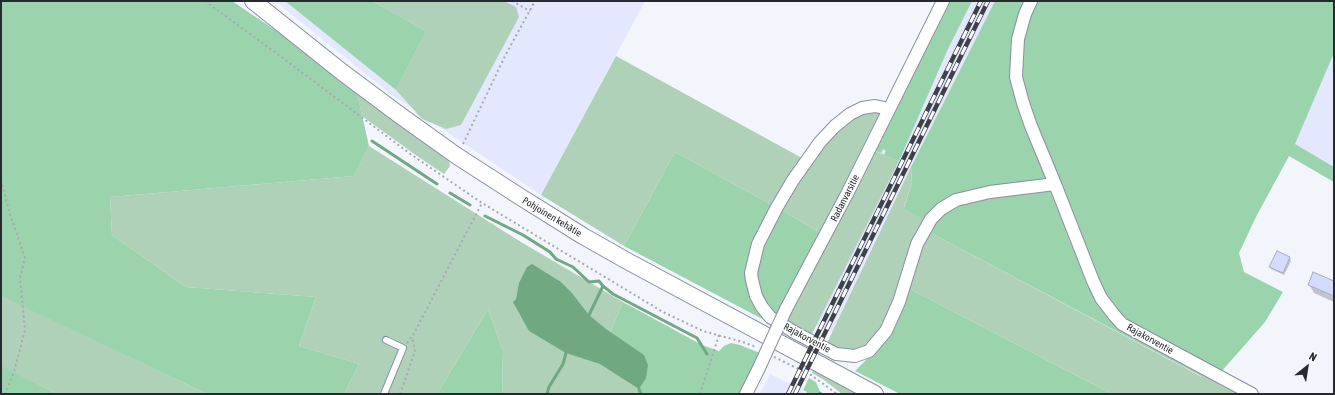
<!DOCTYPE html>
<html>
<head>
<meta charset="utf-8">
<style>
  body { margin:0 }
  #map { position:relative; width:1335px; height:395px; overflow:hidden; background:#f3f5fd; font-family:"Asap Condensed",sans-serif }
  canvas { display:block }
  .frame { position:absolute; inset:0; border:2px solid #272931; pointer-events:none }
  .north { position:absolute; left:1287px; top:347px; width:40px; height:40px; -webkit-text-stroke:3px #fff; paint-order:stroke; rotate:30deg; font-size:11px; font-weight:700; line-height:16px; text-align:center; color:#272931 }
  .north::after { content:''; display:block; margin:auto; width:14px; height:18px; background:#272931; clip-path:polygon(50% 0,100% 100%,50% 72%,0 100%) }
</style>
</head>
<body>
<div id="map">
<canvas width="1335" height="395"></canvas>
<div class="frame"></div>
<div class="north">N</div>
</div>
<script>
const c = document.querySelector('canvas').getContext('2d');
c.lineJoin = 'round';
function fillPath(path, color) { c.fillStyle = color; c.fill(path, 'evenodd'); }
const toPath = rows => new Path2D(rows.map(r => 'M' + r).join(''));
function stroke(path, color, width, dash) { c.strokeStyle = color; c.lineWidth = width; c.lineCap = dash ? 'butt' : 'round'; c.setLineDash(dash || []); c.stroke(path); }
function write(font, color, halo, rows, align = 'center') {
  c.font = font + ' "Asap Condensed",sans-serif'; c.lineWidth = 3; c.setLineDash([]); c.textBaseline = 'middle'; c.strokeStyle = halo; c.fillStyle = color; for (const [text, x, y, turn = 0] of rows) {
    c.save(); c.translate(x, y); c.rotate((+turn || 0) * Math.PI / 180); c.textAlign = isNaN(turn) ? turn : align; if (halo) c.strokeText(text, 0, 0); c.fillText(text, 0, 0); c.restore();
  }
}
fillPath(toPath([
  [275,1,645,1,541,195,392,95],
  [953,1,995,1,911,167,832,333,799,317],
  [1334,53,1334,167,1295,144],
  [770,374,803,390,801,394,760,394]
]), '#e3e8ff');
fillPath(toPath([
  [372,1,504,1,516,7,519,17,461,125,446,129,422,119,396,90,426,31],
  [616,56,802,158,774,206,675,152,624,246,541,195],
  [357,93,449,161,450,166,444,174,417,156,362,116],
  [878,111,880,114,823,234,779,209,822,144,858,114],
  [369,146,521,242,623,302,608,337,640,381,635,394,502,394,503,351,488,309,437,394,344,394,359,364,299,346,316,297,186,287,112,235,110,197,354,176],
  [873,150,899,161,810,338,785,324],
  [911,167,912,183,904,207,929,216,893,306,879,332,867,348,845,352,826,345],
  [929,232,1202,377,1200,369,1246,394,1112,394,906,287,921,242],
  [1,296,17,303,207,394,57,394,1,366],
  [814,368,862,394,842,394,824,380,812,373]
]), '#aed1b8');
fillPath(toPath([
  [1,1,232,1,287,38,357,93,369,146,354,176,110,197,112,235,186,287,316,297,299,346,359,364,344,394,207,394,1,296],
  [285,1,372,1,426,31,396,90],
  [947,1,972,1,948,49,899,161,884,155,886,151,883,149,881,153,873,150,918,65,919,57],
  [995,1,1025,1,1010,77,1015,95,1023,119,1047,172,1046,178,1043,181,985,190,929,216,919,217,904,208,912,183,911,167],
  [1036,1,1334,1,1334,53,1295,144,1334,167,1334,182,1289,156,1256,217,1239,253,1244,272,1283,292,1265,322,1221,372,1135,325,1121,314,1109,301,1101,287,1031,113,1020,76,1021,49,1028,16],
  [675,152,774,206,747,271,747,285,752,300,757,311,768,322,624,246],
  [1048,190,1055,194,1113,320,1200,369,1203,377,929,232,943,211,975,198],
  [779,209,823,234,776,319,762,304,755,266],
  [906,287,1112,394,900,394,855,371,872,354],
  [623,302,702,345,719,351,724,346,731,343,740,345,760,353,752,367,756,369,743,394,635,394,640,381,608,337],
  [488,309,503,351,502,394,437,394],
  [1,366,2,366,57,394,1,394],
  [809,378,816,382,821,394,806,394,807,392,803,390]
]), '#9bd4ac');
fillPath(toPath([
  [532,264,561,282,571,292,589,315,606,329,644,355,648,365,646,378,639,389,600,364,566,353,529,331,513,302,516,299,519,283,527,267]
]), '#70a882');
fillPath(toPath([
  [1277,252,1290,258,1291,261,1284,275,1271,269,1270,267],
  [1334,282,1334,302,1314,293,1309,284]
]), '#0003');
stroke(toPath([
  [372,141,437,184],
  [450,193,470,205],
  [485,216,523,235,550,252,556,259,573,267,589,282,599,281,603,286],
  [589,315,603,286,613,294,697,338,707,354],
  [639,389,641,394],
  [820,393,821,394],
  [547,394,549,387,563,364,566,353]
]), '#70a882', 3);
const building = toPath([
  [1277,251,1290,257,1283,273,1269,267,1277,251],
  [1313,272,1334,281,1334,296,1308,285,1313,272]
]);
fillPath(building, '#d3dbfe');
stroke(building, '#a6abbf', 1);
const service = toPath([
  [384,394,403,348,386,340]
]);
const minor = toPath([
  [1031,1,1025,14,1018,39,1016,77,1023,103,1031,126,1055,184],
  [889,109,875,106,862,108,850,114,835,126,820,142,793,180,777,207,758,244,751,273,752,280,756,296,762,307,770,317,794,332,836,354,855,356,869,351,886,331,899,302,917,244,931,219,941,209,956,200,990,192,1055,184,1093,281,1101,298,1114,315,1122,324,1133,330,1252,394],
  [786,309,848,192,943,1],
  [746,394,758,370]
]);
const secondary = toPath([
  [253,1,342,72,401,116,457,156,519,196,583,236,629,262,875,394]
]);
stroke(service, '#898ea1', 8);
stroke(minor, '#898ea1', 14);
stroke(secondary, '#898ea1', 18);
stroke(toPath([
  [205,1,276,53,409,153,482,203,663,312,703,331,743,342,756,347],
  [512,1,530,11],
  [463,144,505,56,535,1],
  [1,180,9,211,25,258,20,278,25,330,14,372,5,394],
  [407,343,412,337,482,203],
  [774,357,811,375,837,394],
  [400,394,415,351,412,337],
  [700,394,719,335]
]), '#a6a8b0', 2, [2, 3]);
stroke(service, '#fff', 6);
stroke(minor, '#fff', 12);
stroke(secondary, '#fff', 16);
const rail = toPath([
  [788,394,981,1],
  [795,394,988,1]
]);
stroke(rail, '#3f4149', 4.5);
stroke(rail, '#fff', 3, [9]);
const minorBridge = toPath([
  [758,370,786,309]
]);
stroke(minorBridge, '#898ea1', 14, []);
stroke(minorBridge, '#fff', 12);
write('10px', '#272931', '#fff', [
  ["Radanvarsitie",845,198,-63],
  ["Pohjoinen kehätie",552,217,31],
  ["Rajakorventie",807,338,28],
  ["Rajakorventie",1150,339,29]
]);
</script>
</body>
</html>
